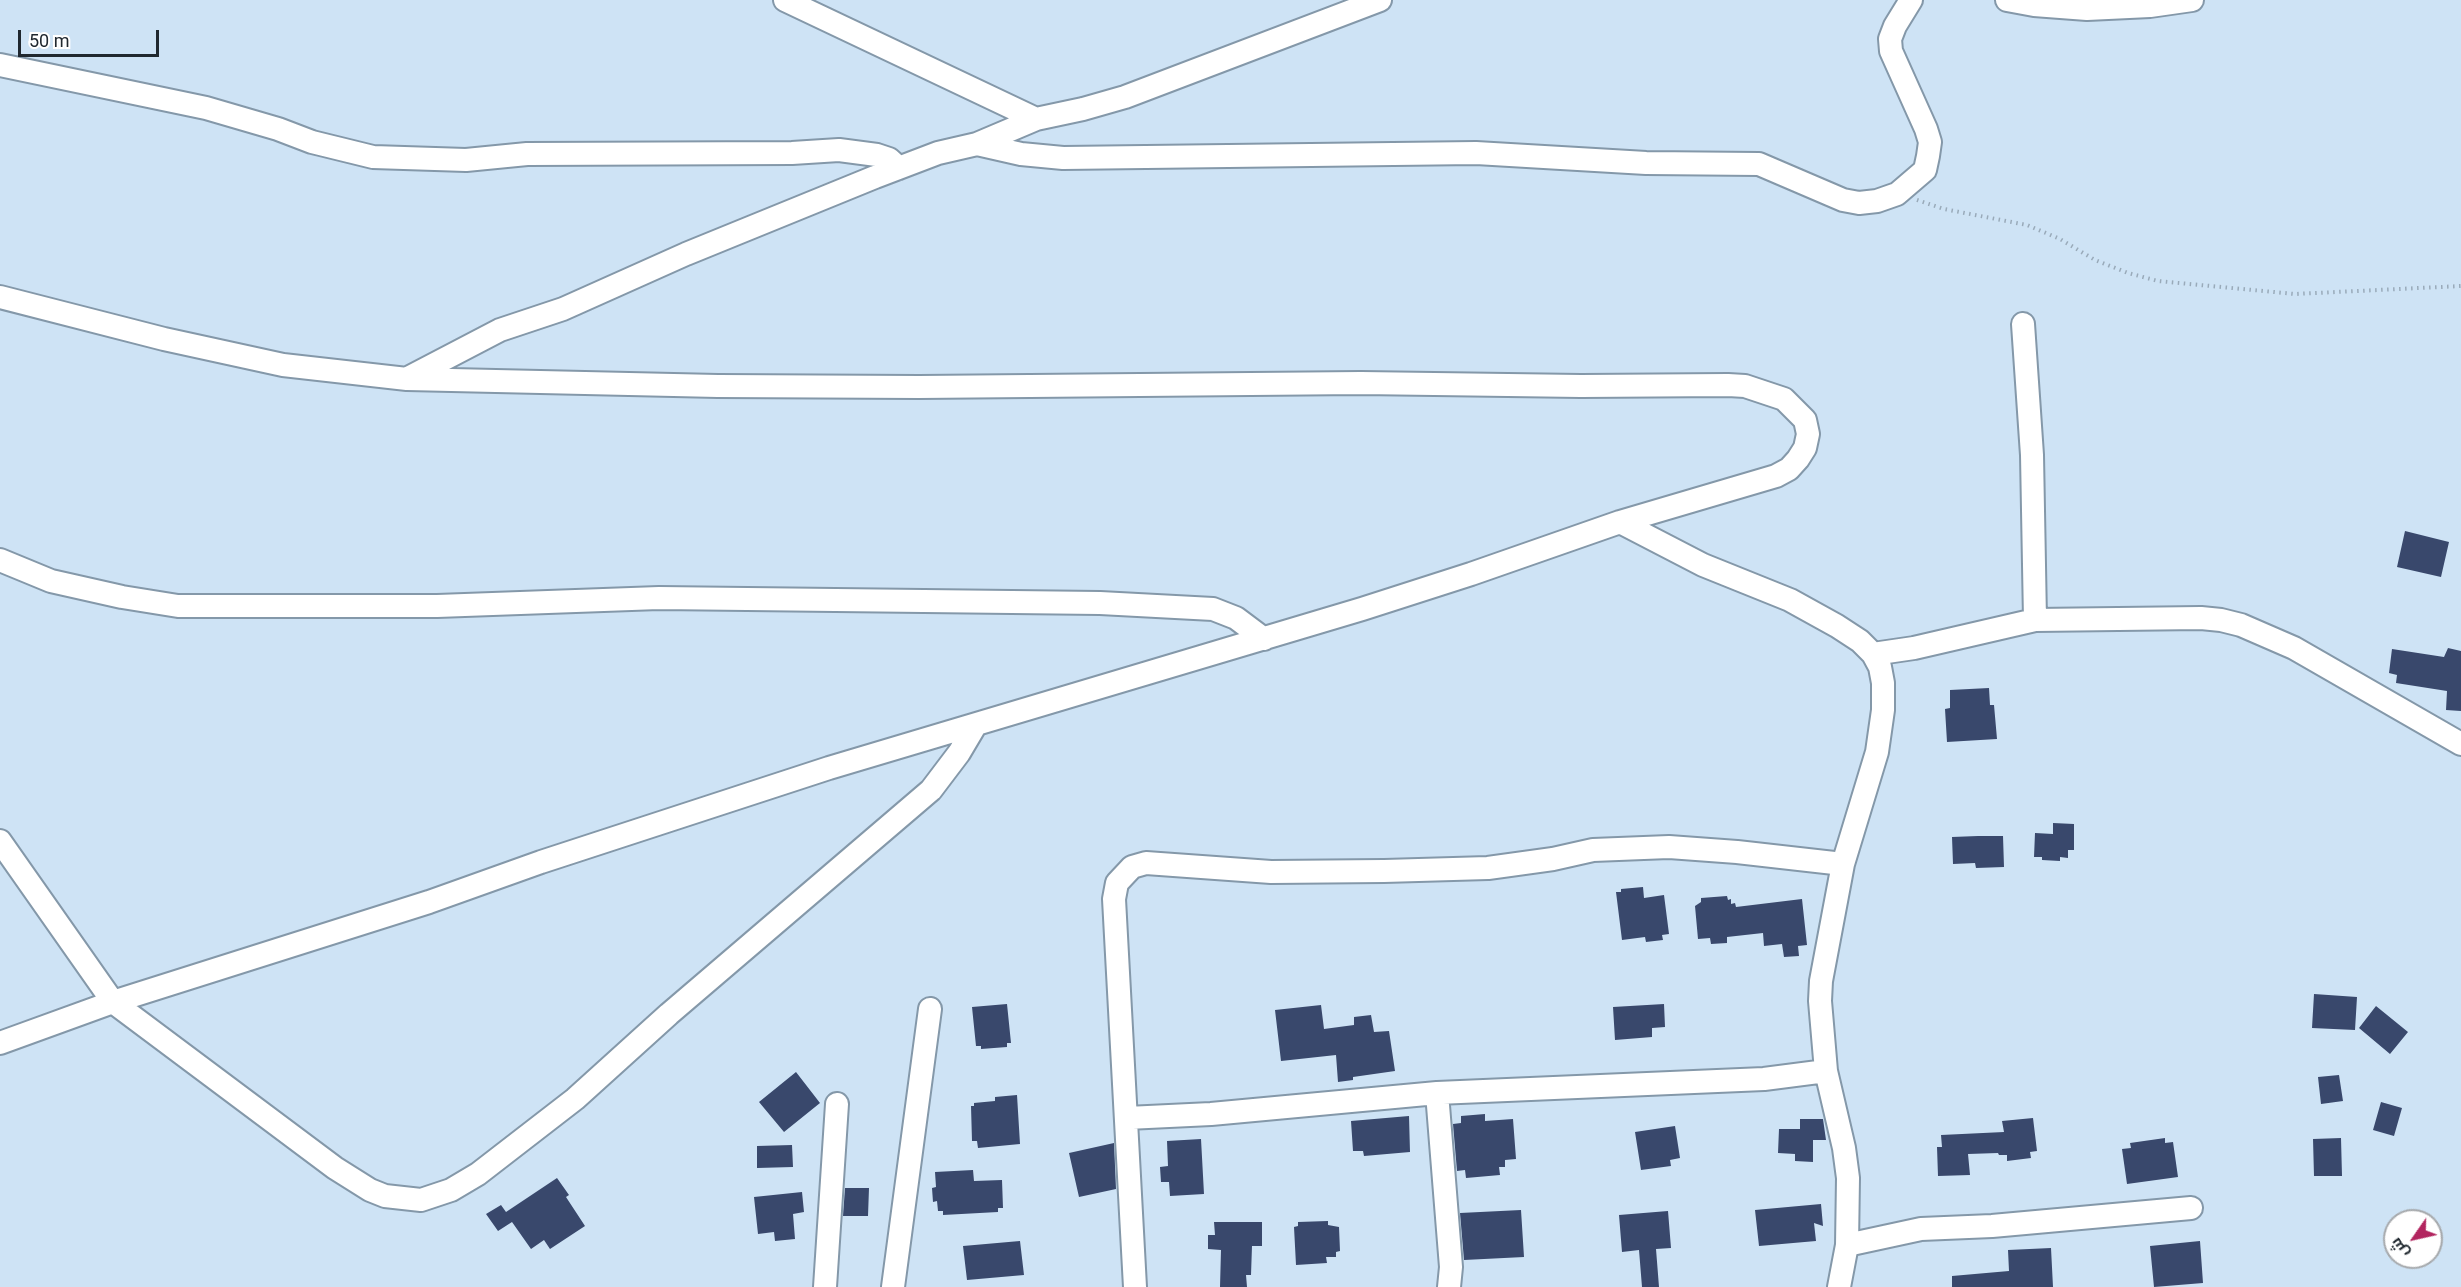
<!DOCTYPE html>
<html>
<head>
<meta charset="utf-8">
<style>
  body { margin:0 }
  #map { position:relative; width:2461px; height:1287px; overflow:hidden; background:#cee3f5; font-family:Roboto,Cairo,sans-serif }
  canvas { display:block }
  .north { position:absolute; left:2383px; top:1209px; width:60px; height:60px; box-sizing:border-box; background:#fff; border:2px solid #a6a9ac; border-radius:50%; rotate:236deg; font-size:16px; font-weight:700; line-height:24px; text-align:center; color:#20282f }
  .north::after { content:''; display:block; margin:auto; width:21px; height:27px; background:#b2255f; clip-path:polygon(50% 0,100% 100%,50% 72%,0 100%) }
  .scale { position:absolute; left:18px; top:30px; width:141px; height:27px; box-sizing:border-box; border:3px solid #20282f; border-top:0; padding-left:8px; font-size:18px; line-height:21px; white-space:nowrap; color:#20282f; -webkit-text-stroke:4px #fff; paint-order:stroke }
</style>
</head>
<body>
<div id="map">
<canvas width="2461" height="1287"></canvas>
<div class="north">ش</div>
<div class="scale">50 m</div>
</div>
<script>
const c = document.querySelector('canvas').getContext('2d');
c.lineJoin = 'round';
function fillPath(path, color) { c.fillStyle = color; c.fill(path, 'evenodd'); }
const toPath = rows => new Path2D(rows.map(r => 'M' + r).join(''));
function stroke(path, color, width, dash) { c.strokeStyle = color; c.lineWidth = width; c.lineCap = dash ? 'butt' : 'round'; c.setLineDash(dash || []); c.stroke(path); }
fillPath(toPath([
  [2405,531,2449,542,2441,577,2397,567],
  [2448,648,2461,651,2461,711,2446,710,2447,691,2396,683,2397,675,2389,673,2392,649,2444,657],
  [1989,688,1990,705,1994,705,1997,739,1947,742,1945,709,1950,708,1950,690],
  [2053,823,2074,824,2074,850,2068,850,2068,858,2060,857,2060,861,2042,860,2042,857,2034,857,2035,833,2053,834],
  [1978,836,2003,836,2004,867,1976,868,1975,863,1953,864,1952,837],
  [1643,887,1644,898,1664,895,1669,934,1662,935,1663,940,1646,942,1645,937,1622,940,1616,892,1621,892,1621,889],
  [1727,896,1728,900,1731,899,1731,904,1735,903,1736,907,1802,899,1807,945,1798,946,1799,956,1784,957,1782,944,1764,946,1763,933,1727,937,1727,943,1711,944,1710,938,1698,939,1695,906,1701,902,1701,898],
  [2314,994,2357,997,2355,1030,2312,1028],
  [1007,1004,1011,1043,1007,1043,1007,1047,981,1049,981,1046,976,1046,972,1007],
  [1664,1004,1665,1027,1652,1028,1652,1037,1615,1040,1613,1007],
  [1321,1005,1324,1029,1354,1025,1354,1017,1371,1015,1374,1032,1389,1031,1395,1071,1353,1077,1353,1080,1338,1082,1336,1055,1281,1061,1275,1010],
  [2376,1006,2408,1032,2390,1054,2359,1028],
  [796,1072,820,1103,784,1132,759,1102],
  [2339,1075,2343,1101,2321,1104,2318,1077],
  [1017,1095,1020,1144,978,1148,977,1141,972,1141,971,1106,974,1106,974,1103,995,1101,995,1097],
  [2381,1102,2402,1108,2394,1136,2373,1130],
  [1485,1114,1485,1121,1513,1119,1516,1159,1505,1160,1505,1167,1499,1167,1500,1175,1466,1178,1465,1170,1457,1171,1453,1124,1461,1123,1461,1116],
  [1409,1116,1410,1152,1364,1156,1363,1151,1353,1151,1351,1121],
  [2033,1118,2037,1151,2030,1152,2031,1158,2007,1161,2007,1155,1999,1155,1998,1153,1968,1154,1970,1175,1938,1176,1937,1147,1942,1147,1941,1135,2004,1132,2002,1121],
  [1800,1119,1823,1119,1826,1140,1813,1140,1813,1162,1795,1161,1795,1154,1778,1153,1779,1129,1800,1129],
  [1675,1126,1680,1158,1670,1160,1671,1166,1641,1170,1635,1132],
  [2165,1138,2165,1143,2173,1142,2178,1177,2127,1184,2122,1149,2131,1148,2130,1143],
  [2341,1138,2342,1176,2314,1176,2313,1139],
  [1201,1139,1204,1194,1170,1196,1169,1182,1161,1182,1160,1167,1168,1166,1167,1141],
  [1114,1143,1116,1189,1079,1197,1069,1153],
  [792,1145,793,1167,757,1168,757,1146],
  [973,1170,974,1181,1002,1180,1003,1208,998,1208,998,1212,943,1215,943,1211,938,1211,937,1201,933,1202,932,1188,936,1187,935,1172],
  [557,1178,569,1195,566,1197,585,1226,550,1249,544,1240,531,1249,512,1222,498,1231,486,1214,501,1205,506,1212],
  [845,1188,869,1188,868,1216,843,1216],
  [802,1192,804,1212,793,1214,795,1239,775,1241,774,1232,758,1234,754,1197],
  [1821,1204,1823,1226,1814,1223,1816,1241,1759,1246,1755,1210],
  [1521,1210,1524,1257,1464,1260,1460,1213],
  [1668,1211,1671,1248,1656,1249,1659,1287,1642,1287,1639,1250,1622,1252,1619,1215],
  [1328,1221,1328,1225,1339,1227,1340,1251,1336,1252,1336,1257,1326,1257,1327,1263,1296,1265,1294,1227,1298,1226,1298,1222],
  [1214,1222,1262,1222,1262,1246,1252,1246,1251,1275,1246,1275,1247,1287,1220,1287,1221,1250,1208,1249,1208,1235,1215,1235],
  [1020,1241,1024,1275,967,1280,963,1246],
  [2200,1241,2203,1283,2154,1287,2150,1246],
  [2051,1248,2053,1287,1952,1287,1952,1276,2009,1271,2008,1250]
]), '#39486c');
const minor = toPath([
  [785,0,1036,119],
  [2007,0,2034,5,2087,9,2150,6,2192,0],
  [0,65,206,108,278,129,312,142,373,157,466,160,527,154,792,153,839,150,877,155,889,159,899,168],
  [977,144,1021,154,1063,158,1476,153,1646,163,1759,164,1843,200,1859,203,1877,201,1897,194,1925,170,1928,156,1930,142,1926,129,1891,51,1890,39,1895,26,1911,0],
  [0,297,164,339,283,365,407,379,718,386,919,387,1361,383,1581,386,1728,385,1745,386,1784,399,1805,420,1808,434,1805,448,1798,459,1789,469,1776,476,1620,522,1471,574,1362,609,829,768,541,862,429,902,113,1002,0,1043],
  [2023,324,2032,455,2035,620],
  [408,378,500,330,563,309,686,254,875,177,938,153,977,144,1036,119,1083,109,1125,97,1380,0],
  [1620,522,1703,565,1790,600,1837,626,1860,641,1873,654,1880,667,1883,683,1883,710,1877,752,1843,864,1821,981,1820,1001,1826,1071,1844,1148,1848,1178,1847,1245,1839,1287],
  [0,560,51,581,122,597,178,606,437,606,659,598,1100,603,1213,609,1236,618,1264,639],
  [1873,654,1914,648,2035,620,2201,618,2221,620,2241,625,2294,648,2461,744],
  [0,841,113,1002,335,1168,370,1190,385,1196,421,1200,451,1190,478,1174,575,1099,669,1014,931,790,959,753,975,726],
  [1437,1093,1451,1267,1449,1287],
  [1127,1118,1211,1114,1437,1093,1764,1079,1826,1071],
  [1847,1245,1921,1229,1992,1226,2191,1208],
  [825,1287,837,1104],
  [893,1287,930,1009],
  [1135,1287,1114,899,1117,883,1132,867,1146,863,1271,872,1384,871,1488,868,1553,859,1593,850,1669,847,1737,852,1843,864]
]);
stroke(minor, '#8498a9', 26);
stroke(toPath([
  [1917,200,1944,209,2027,225,2060,239,2095,260,2128,273,2158,281,2295,294,2461,286]
]), '#99aab9', 4, [1.5, 4.5]);
stroke(minor, '#fff', 22);
</script>
</body>
</html>
